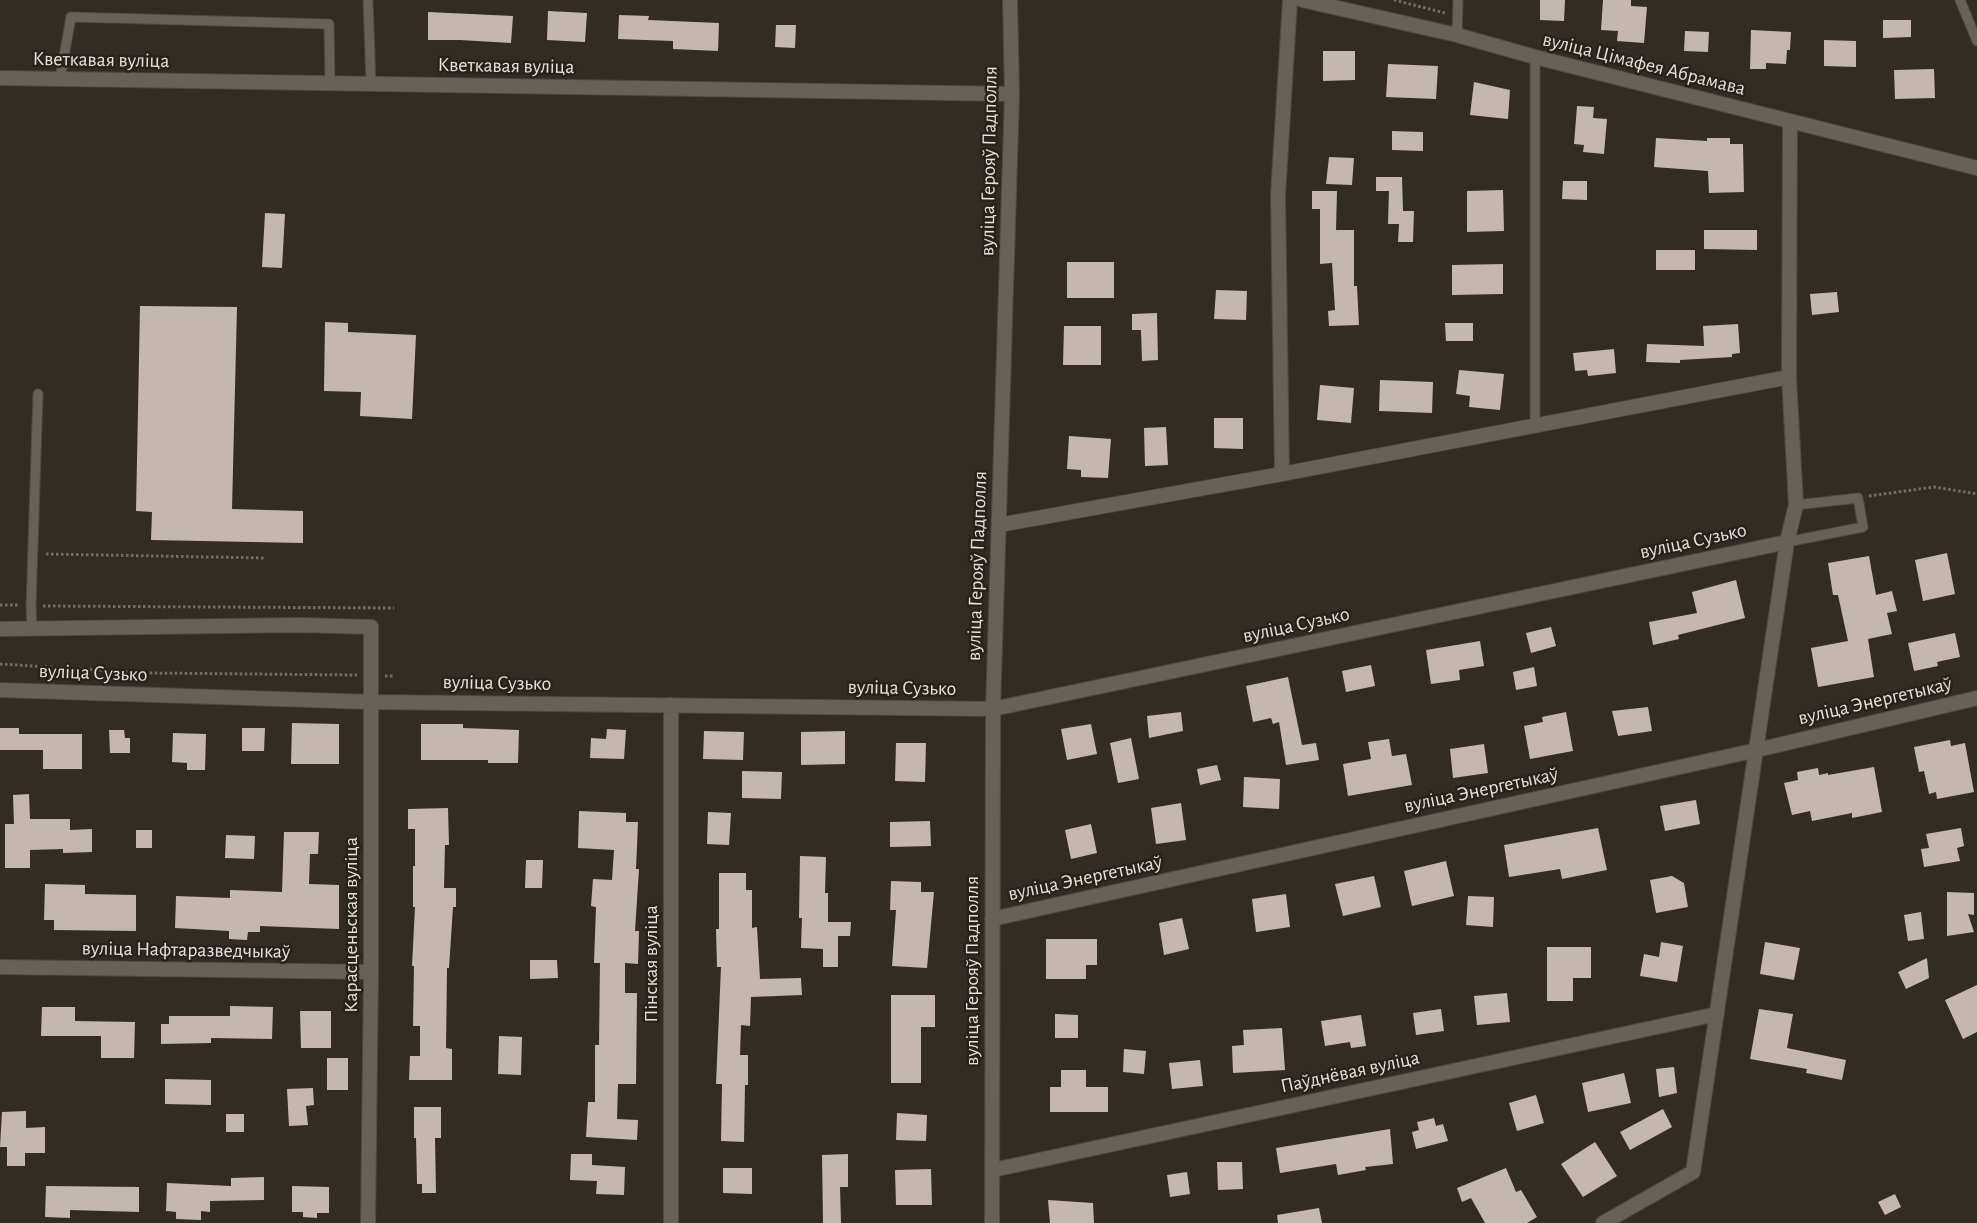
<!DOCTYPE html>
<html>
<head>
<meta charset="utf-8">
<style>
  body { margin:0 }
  canvas { display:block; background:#322c24 }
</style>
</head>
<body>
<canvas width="1977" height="1223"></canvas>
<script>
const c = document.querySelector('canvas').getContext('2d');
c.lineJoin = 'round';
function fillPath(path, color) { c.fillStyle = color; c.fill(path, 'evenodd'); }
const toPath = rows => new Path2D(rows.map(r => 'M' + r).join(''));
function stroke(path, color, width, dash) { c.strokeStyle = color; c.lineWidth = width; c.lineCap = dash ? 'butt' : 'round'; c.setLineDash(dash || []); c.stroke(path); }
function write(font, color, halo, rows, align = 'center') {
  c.font = font + ' "Alegreya Sans",sans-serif'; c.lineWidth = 5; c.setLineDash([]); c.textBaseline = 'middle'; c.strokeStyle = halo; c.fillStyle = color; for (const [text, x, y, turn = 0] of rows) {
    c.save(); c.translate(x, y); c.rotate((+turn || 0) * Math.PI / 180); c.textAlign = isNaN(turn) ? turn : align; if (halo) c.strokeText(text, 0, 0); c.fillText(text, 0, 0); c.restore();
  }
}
fillPath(toPath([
  [1540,0,1565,0,1564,21,1540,20],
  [1603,0,1631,0,1631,6,1647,7,1644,43,1617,41,1618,31,1601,30],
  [548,11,587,13,585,42,547,40],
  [428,12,513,16,511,43,460,40,428,40],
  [619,15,649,16,648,20,719,23,718,51,673,49,673,41,618,39],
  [1883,20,1911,20,1911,37,1883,38],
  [776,25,796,25,795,48,775,47],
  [1751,30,1791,32,1790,50,1787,50,1786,64,1766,63,1766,69,1750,69],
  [1685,31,1709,32,1708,52,1684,51],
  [1824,40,1856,41,1856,67,1824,66],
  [1323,51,1355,51,1355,80,1323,81],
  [1388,64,1438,66,1436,99,1386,97],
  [1934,69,1935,98,1895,99,1894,70],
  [1474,82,1510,90,1508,119,1470,115],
  [1577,106,1594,107,1593,118,1607,119,1604,154,1583,152,1584,145,1574,144],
  [1392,131,1423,132,1423,151,1392,150],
  [1656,138,1707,141,1707,138,1730,138,1730,144,1743,144,1744,192,1709,193,1708,171,1654,167],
  [1329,157,1354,158,1352,185,1326,184],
  [1376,177,1402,177,1403,211,1414,211,1413,242,1398,242,1399,224,1388,224,1389,191,1376,191],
  [1563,181,1587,181,1587,200,1562,199],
  [1503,190,1504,231,1467,232,1467,191],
  [1312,191,1337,191,1336,230,1354,230,1354,286,1357,286,1359,325,1329,326,1328,311,1335,310,1332,263,1320,264,1320,209,1312,209],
  [265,213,285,214,282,268,262,267],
  [1704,230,1757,230,1757,250,1704,249],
  [1656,250,1695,250,1695,270,1656,270],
  [1067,262,1114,262,1114,298,1067,298],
  [1503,264,1503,294,1452,295,1452,265],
  [1216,290,1247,291,1246,320,1214,319],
  [1837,292,1839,312,1812,315,1810,294],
  [140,306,237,307,232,509,303,511,303,543,151,540,152,512,136,511],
  [1157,313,1158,360,1142,361,1141,330,1132,330,1132,314],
  [325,322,348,323,348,332,416,335,412,419,360,416,361,392,324,391],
  [1445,323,1473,323,1473,341,1446,341],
  [1738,324,1740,353,1732,354,1732,357,1680,360,1680,363,1646,362,1647,344,1704,346,1703,326],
  [1064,326,1101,326,1101,365,1063,365],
  [1614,349,1616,373,1588,376,1587,370,1575,371,1573,353],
  [1459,370,1504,374,1500,410,1469,407,1470,396,1456,394],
  [1380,380,1433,382,1432,413,1379,411],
  [1320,385,1354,388,1351,423,1317,420],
  [1214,418,1243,418,1243,449,1214,448],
  [1166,427,1168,465,1145,466,1144,428],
  [1069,436,1111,439,1108,478,1081,477,1081,470,1067,469],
  [1947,553,1955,594,1923,601,1915,560],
  [1869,556,1876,595,1892,591,1897,611,1887,613,1892,634,1868,639,1874,677,1818,687,1811,648,1848,641,1838,595,1833,595,1828,563],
  [1736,580,1745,618,1678,635,1679,639,1653,645,1649,622,1697,613,1692,592],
  [1551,627,1556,646,1531,653,1526,633],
  [1955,633,1960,657,1937,662,1938,666,1914,671,1908,643],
  [1480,641,1484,666,1459,670,1460,680,1431,684,1426,650],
  [1371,665,1375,686,1346,692,1342,671],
  [1534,667,1537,686,1516,690,1513,672],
  [1288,677,1302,745,1316,743,1319,760,1286,765,1279,722,1273,724,1271,718,1253,722,1246,686],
  [1648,707,1652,731,1618,736,1612,711],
  [1181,712,1183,731,1149,738,1147,716],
  [1566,712,1573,751,1530,759,1524,726,1543,722,1542,717],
  [292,723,339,724,339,764,291,764],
  [421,724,463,724,463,728,519,730,518,763,488,763,488,760,421,760],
  [1091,724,1097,754,1067,760,1061,729],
  [0,728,19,728,19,734,82,734,82,769,43,769,43,750,0,750],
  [242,728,265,728,264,751,242,751],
  [607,729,626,730,624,759,590,758,591,738,606,739],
  [109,730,124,730,125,738,130,738,130,753,110,753],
  [704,731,744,732,743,760,703,759],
  [845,731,845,764,801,765,801,732],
  [173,733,206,734,205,770,187,770,187,763,172,762],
  [1131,738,1139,779,1118,783,1110,743],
  [1389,739,1392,756,1406,754,1412,785,1348,796,1343,764,1371,759,1368,742],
  [1950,740,1951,746,1965,743,1974,792,1937,799,1936,792,1929,794,1924,771,1919,772,1914,747],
  [896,743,926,743,925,782,895,781],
  [1484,744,1488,773,1453,778,1450,749],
  [1217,765,1221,780,1200,785,1197,769],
  [1874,767,1882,812,1852,818,1852,813,1812,821,1810,811,1792,815,1784,783,1798,780,1797,772,1818,768,1819,775,1828,773,1828,775],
  [742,771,782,772,781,799,742,798],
  [1244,777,1280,779,1279,809,1243,807],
  [29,794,30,819,70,819,70,830,92,829,92,852,63,853,63,849,30,850,30,868,5,868,5,824,14,824,13,795],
  [1696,800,1700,824,1665,831,1660,806],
  [1181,803,1186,840,1156,844,1151,808],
  [448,808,449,845,445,845,444,888,456,888,456,907,453,907,449,968,447,968,446,1048,452,1049,452,1080,409,1080,410,1056,420,1056,420,1026,413,1026,414,966,412,966,415,907,413,907,413,866,415,866,415,829,408,829,408,809],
  [579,811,626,813,626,822,638,822,636,869,639,869,635,931,639,931,638,964,625,963,625,993,637,993,636,1084,618,1084,617,1119,638,1120,637,1140,586,1137,588,1102,595,1102,595,1045,599,1045,600,963,594,963,596,907,591,906,593,879,612,880,614,850,578,848],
  [708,812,731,813,729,845,707,844],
  [930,821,931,846,890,847,890,822],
  [1091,824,1097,853,1071,859,1065,830],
  [1598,828,1607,870,1562,879,1560,869,1509,877,1504,845],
  [1961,828,1964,846,1957,848,1960,861,1924,867,1921,849,1929,848,1926,834],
  [136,830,152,830,152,848,136,848],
  [284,832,319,832,318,854,310,854,309,884,339,885,339,929,260,926,260,932,248,932,247,940,229,939,229,931,175,928,176,896,230,898,230,890,282,892],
  [226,835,255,836,254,859,225,858],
  [800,856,826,857,825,893,828,893,828,922,851,922,850,936,838,936,838,967,823,967,823,949,801,948,802,918,799,918],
  [526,860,543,860,542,888,525,888],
  [1446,861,1454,896,1412,906,1404,871],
  [719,873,746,873,746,890,752,890,752,928,757,927,760,979,801,978,802,995,751,997,750,1026,741,1025,740,1055,748,1055,748,1085,745,1085,744,1142,721,1141,722,1084,716,1084,721,967,717,967,716,929,719,929],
  [1374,876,1381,907,1343,916,1335,884],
  [1672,876,1684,883,1688,907,1656,913,1650,880],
  [891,881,921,882,921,892,934,892,927,968,892,966,896,910,890,910],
  [45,884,85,885,85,894,136,895,136,931,54,930,54,920,44,920],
  [1947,892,1974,893,1974,915,1968,914,1974,932,1947,936],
  [1286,894,1290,927,1256,932,1252,899],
  [1468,896,1494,897,1493,927,1466,925],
  [1921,912,1924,939,1908,941,1904,915],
  [1182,918,1189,949,1164,955,1159,923],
  [1046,939,1097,939,1097,965,1086,965,1086,979,1046,979],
  [1661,942,1683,946,1677,982,1640,976,1644,954,1659,957],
  [1765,942,1800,948,1794,980,1760,974],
  [1547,947,1591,947,1591,978,1573,978,1573,1001,1547,1001],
  [1927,958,1929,978,1906,989,1898,972],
  [530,960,557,960,558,978,530,979],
  [1977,985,1977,1032,1963,1039,1945,1000],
  [1507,993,1510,1022,1477,1025,1474,996],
  [891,995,935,995,935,1027,921,1027,921,1083,891,1083],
  [230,1006,273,1007,272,1039,211,1038,211,1043,161,1044,161,1024,169,1024,169,1016,230,1016],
  [42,1007,75,1007,75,1021,135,1022,134,1058,101,1058,101,1036,41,1036],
  [1441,1009,1444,1031,1416,1035,1413,1013],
  [1759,1009,1793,1014,1787,1048,1846,1060,1842,1080,1806,1073,1807,1069,1750,1059],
  [300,1011,331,1011,331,1048,301,1048],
  [1055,1014,1078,1015,1078,1038,1055,1038],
  [1361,1015,1366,1046,1351,1048,1350,1042,1325,1046,1321,1021],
  [1282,1028,1285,1070,1233,1073,1232,1046,1244,1045,1243,1030],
  [499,1036,522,1037,521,1075,498,1074],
  [1124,1049,1146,1051,1144,1074,1123,1072],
  [327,1058,348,1058,348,1090,327,1090],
  [1200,1060,1203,1086,1172,1089,1169,1063],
  [1674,1067,1677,1093,1659,1097,1656,1069],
  [1061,1070,1086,1070,1086,1087,1108,1087,1108,1112,1050,1112,1050,1087,1061,1087],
  [1624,1073,1631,1103,1588,1112,1582,1083],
  [165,1079,211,1080,211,1105,165,1104],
  [313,1088,314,1105,306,1106,308,1125,289,1126,287,1089],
  [1536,1095,1544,1123,1517,1131,1509,1103],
  [414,1107,441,1107,441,1138,435,1138,436,1193,422,1193,422,1184,417,1184,416,1138,414,1138],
  [1663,1109,1672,1127,1630,1150,1620,1132],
  [26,1111,26,1128,45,1127,45,1153,25,1153,25,1166,7,1166,7,1147,0,1147,2,1112],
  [897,1113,927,1115,926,1141,896,1140],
  [226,1114,244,1114,244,1132,226,1132],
  [1434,1118,1436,1126,1443,1124,1448,1141,1416,1149,1412,1132,1419,1130,1417,1122],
  [1390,1129,1393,1164,1365,1167,1366,1170,1338,1175,1336,1164,1280,1173,1276,1148],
  [1595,1142,1617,1176,1583,1197,1561,1164],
  [571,1154,592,1154,592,1165,625,1167,624,1195,596,1194,597,1181,570,1180],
  [848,1154,848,1187,840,1187,841,1223,823,1223,822,1155],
  [1217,1162,1242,1162,1243,1189,1218,1190],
  [723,1168,752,1168,752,1194,723,1193],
  [1506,1168,1516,1192,1521,1190,1537,1217,1527,1223,1485,1223,1471,1198,1462,1202,1457,1188],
  [931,1169,932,1205,896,1205,895,1170],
  [1187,1172,1190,1194,1170,1197,1167,1175],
  [264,1177,264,1200,210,1201,210,1212,201,1211,201,1220,176,1219,176,1212,166,1211,167,1183,231,1186,231,1178],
  [46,1186,139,1187,139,1212,70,1210,70,1218,45,1217],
  [292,1186,329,1187,329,1213,317,1213,317,1218,303,1217,303,1212,292,1212],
  [1895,1194,1901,1207,1885,1215,1878,1202],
  [1048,1200,1093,1203,1094,1223,1050,1223],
  [1319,1208,1322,1223,1278,1223,1277,1215]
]), '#c4b7b2');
const service = toPath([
  [368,0,371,83],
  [1960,0,1977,41],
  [1457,35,1458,0],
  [60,79,71,17,329,24,330,83],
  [1535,426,1535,57],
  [1787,542,1863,527,1858,498,1796,505],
  [32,630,31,606,38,394]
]);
const minor = toPath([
  [1302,0,1457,35,1535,57,1977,168],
  [0,78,1012,94],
  [1282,474,1278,195,1290,0],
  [999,525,1282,474,1789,377],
  [0,690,372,702,993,709,1787,542],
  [992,919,1757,750,1977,698],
  [0,967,371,972],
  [993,1170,1717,1014],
  [368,1223,371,972,371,627],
  [671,1223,671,705],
  [992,1223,993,709,1012,94,1010,0],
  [1603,1223,1693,1172,1787,542,1796,505,1789,377,1790,121]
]);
const tertiary = toPath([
  [0,629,300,625,371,627]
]);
stroke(service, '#4f4943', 11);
stroke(minor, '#4f4943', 16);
stroke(tertiary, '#4f4943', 16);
stroke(toPath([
  [1394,0,1445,13],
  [1869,496,1934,487,1977,494],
  [46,554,265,558],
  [0,605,19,605],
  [43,606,394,608],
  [0,664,145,673,357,675],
  [385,676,395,676]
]), '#726d66', 3, [2.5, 2.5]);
stroke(service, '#686158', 9);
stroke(minor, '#686158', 14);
stroke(tertiary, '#686158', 14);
write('20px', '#e5e1dc', '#28221b', [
  ["Кветкавая вуліца",101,60,1],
  ["вуліца Цімафея Абрамава",1644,64,14],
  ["Кветкавая вуліца",506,66,1],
  ["вуліца Герояў Падполля",989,161,-89],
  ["вуліца Сузько",1693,541,-12],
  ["вуліца Герояў Падполля",977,566,-88],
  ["вуліца Сузько",1296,625,-12],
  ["вуліца Сузько",93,673,2],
  ["вуліца Сузько",497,683,1],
  ["вуліца Сузько",902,688,1],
  ["вуліца Энергетыкаў",1875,701,-13],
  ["вуліца Энергетыкаў",1481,790,-12],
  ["вуліца Энергетыкаў",1085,878,-12],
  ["Карасценьская вуліца",351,925,-90],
  ["вуліца Нафтаразведчыкаў",186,950,1],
  ["Пінская вуліца",651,964,-90],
  ["вуліца Герояў Падполля",972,971,-90],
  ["Паўднёвая вуліца",1350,1072,-12]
]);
</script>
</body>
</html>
